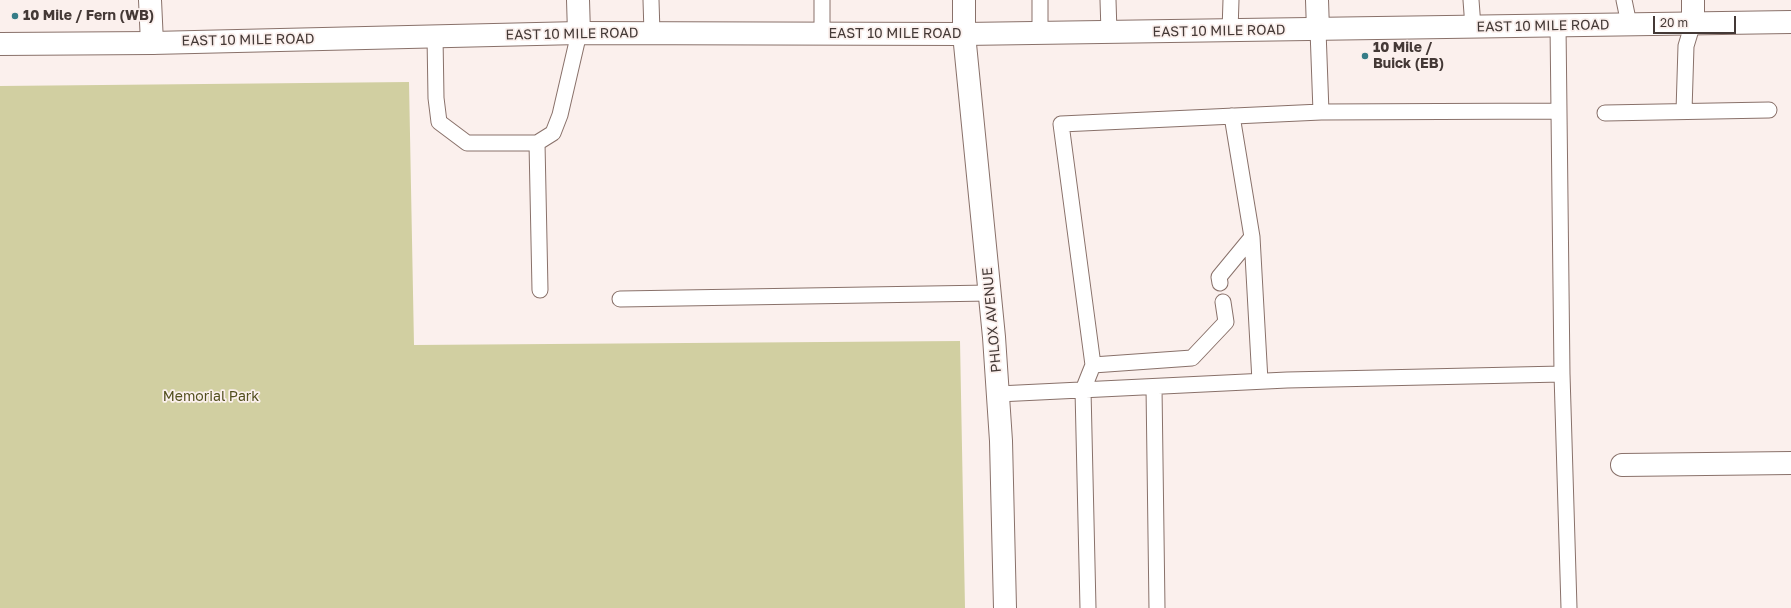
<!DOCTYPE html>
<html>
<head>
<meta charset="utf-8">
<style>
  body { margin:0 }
  #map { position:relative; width:1791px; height:608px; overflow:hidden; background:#fbf0ed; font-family:"Golos Text",sans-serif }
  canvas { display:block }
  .scale { position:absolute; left:1653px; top:16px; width:83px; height:18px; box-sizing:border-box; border:2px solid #443936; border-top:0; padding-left:5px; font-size:12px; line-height:14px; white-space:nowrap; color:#443936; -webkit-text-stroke:3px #fbf0ed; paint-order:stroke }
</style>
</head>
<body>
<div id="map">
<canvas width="1791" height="608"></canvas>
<div class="scale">20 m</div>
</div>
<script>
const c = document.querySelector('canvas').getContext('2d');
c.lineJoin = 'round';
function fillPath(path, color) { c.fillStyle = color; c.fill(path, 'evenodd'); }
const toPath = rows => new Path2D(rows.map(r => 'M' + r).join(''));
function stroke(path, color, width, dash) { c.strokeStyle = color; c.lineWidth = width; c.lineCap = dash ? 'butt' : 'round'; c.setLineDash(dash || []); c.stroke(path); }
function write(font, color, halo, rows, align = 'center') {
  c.font = font + ' "Golos Text",sans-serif'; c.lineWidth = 3.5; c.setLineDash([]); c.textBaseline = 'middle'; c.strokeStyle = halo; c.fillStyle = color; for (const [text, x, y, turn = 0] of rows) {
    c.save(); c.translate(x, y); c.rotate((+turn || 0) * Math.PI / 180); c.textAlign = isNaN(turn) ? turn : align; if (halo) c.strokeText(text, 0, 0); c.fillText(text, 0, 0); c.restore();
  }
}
fillPath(toPath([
  [409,82,414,345,960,341,965,608,0,608,0,86]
]), '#d1cfa1');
const lane = toPath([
  [651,0,652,33],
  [822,0,822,33],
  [1040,0,1040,33],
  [1108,0,1109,32],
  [1471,0,1473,27],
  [1624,0,1629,24],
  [1318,30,1321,112],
  [1230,31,1231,0],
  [435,36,436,98,439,122,467,143,537,143,553,133,560,115,579,33],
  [1684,111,1686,46,1693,23],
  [1605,113,1769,110],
  [1232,116,1252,237,1260,381],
  [537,143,540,290],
  [1220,283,1219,277,1252,237],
  [620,299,990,293],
  [1093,365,1192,358,1226,322,1223,302],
  [1562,374,1569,608],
  [1154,387,1157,608],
  [998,394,1287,380,1562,374,1558,25],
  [1088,608,1083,390,1093,365,1061,124,1321,112,1559,111]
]);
const street = toPath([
  [150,0,152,43],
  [578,0,579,33],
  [964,0,964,34,994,337,1001,441,1005,608],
  [1317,0,1318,30],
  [1693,0,1693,23],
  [1622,465,1791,463]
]);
const secondary = toPath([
  [0,44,152,43,579,33,964,34,1791,22]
]);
stroke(lane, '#89716a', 17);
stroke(street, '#89716a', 24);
stroke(secondary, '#89716a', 24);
stroke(lane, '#fff', 15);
stroke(street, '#fff', 22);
stroke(secondary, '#fff', 22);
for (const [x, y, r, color] of [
  [15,16,4,"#357c87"],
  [1365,56,4,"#357c87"]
]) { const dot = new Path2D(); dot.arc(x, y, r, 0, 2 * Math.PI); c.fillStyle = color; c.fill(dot); stroke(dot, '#fbf0ed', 1.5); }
write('bold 14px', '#443936', '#fbf0ed', [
  ["10 Mile / Fern (WB)",23,16],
  ["10 Mile /",1373,48],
  ["Buick (EB)",1373,64]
], 'left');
write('14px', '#443936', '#fbf0ed', [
  ["EAST 10 MILE ROAD",1543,26,-1],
  ["EAST 10 MILE ROAD",1219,31,-1],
  ["EAST 10 MILE ROAD",572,34,-1],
  ["EAST 10 MILE ROAD",895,34],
  ["EAST 10 MILE ROAD",248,40,-1],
  ["PHLOX AVENUE",992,320,-95]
]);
write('14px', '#524f1e', '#fbf0ed', [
  ["Memorial Park",211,397]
]);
</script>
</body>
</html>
